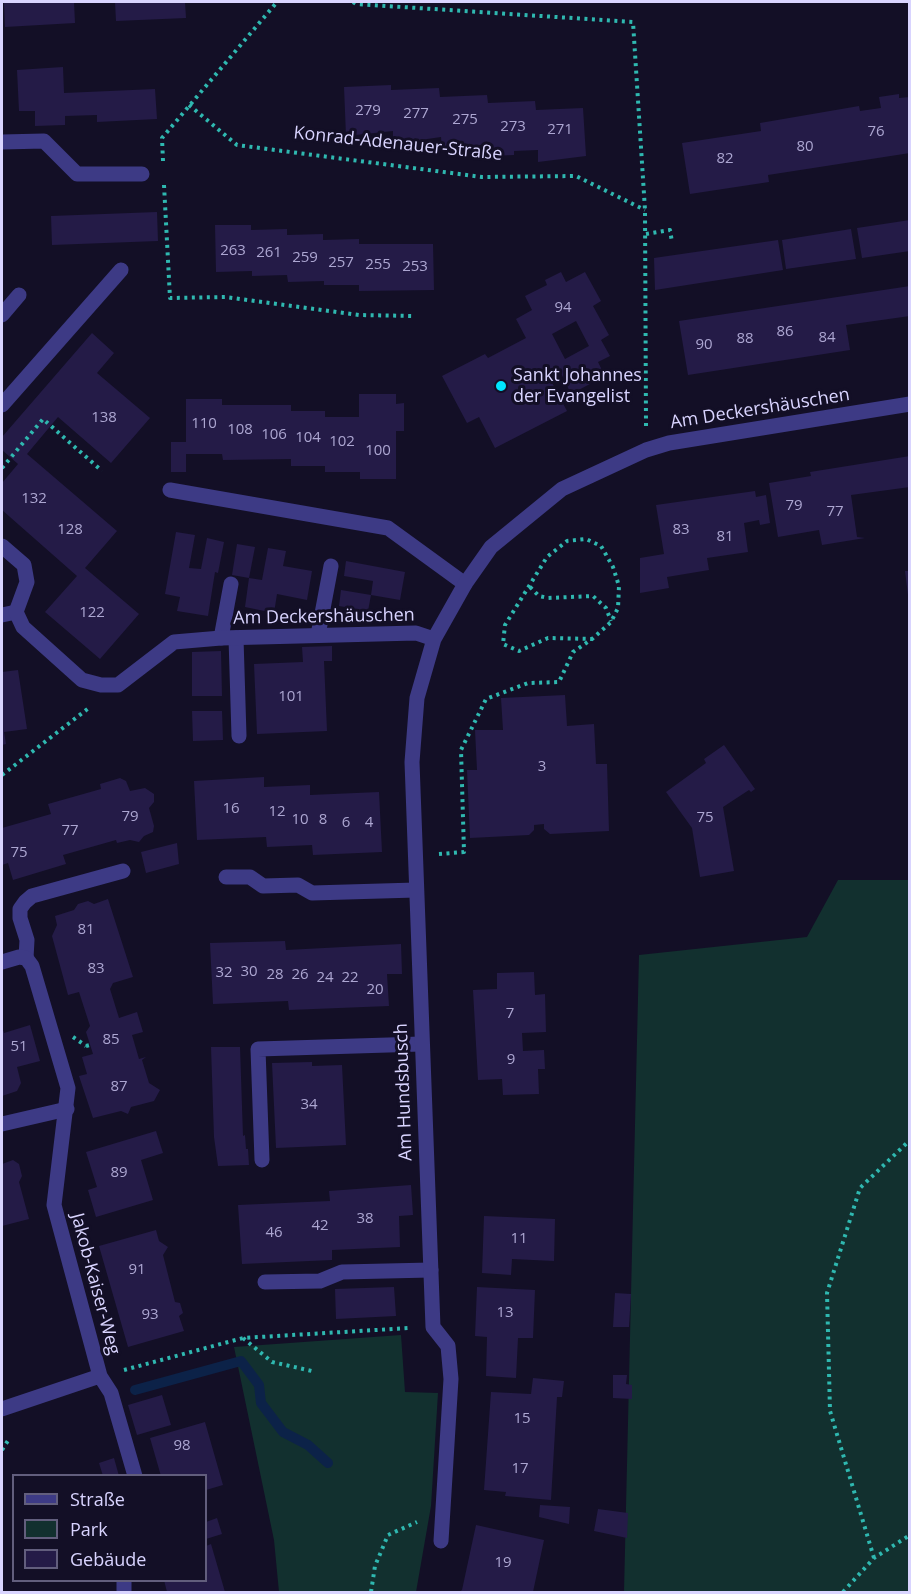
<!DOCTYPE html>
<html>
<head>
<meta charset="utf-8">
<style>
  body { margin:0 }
  #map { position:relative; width:911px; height:1594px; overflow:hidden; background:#130f26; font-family:"Open Sans",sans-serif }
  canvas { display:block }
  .frame { position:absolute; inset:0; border:3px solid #d9d4ff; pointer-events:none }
  .legend { position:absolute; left:12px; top:1474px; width:195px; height:108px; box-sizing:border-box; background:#130f26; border:2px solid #625e7d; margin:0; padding:8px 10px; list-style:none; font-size:18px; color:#d9d4ff }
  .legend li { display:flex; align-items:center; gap:12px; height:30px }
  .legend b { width:30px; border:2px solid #625e7d }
</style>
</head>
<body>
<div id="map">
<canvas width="911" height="1594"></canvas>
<div class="frame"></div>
<ul class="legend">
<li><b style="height:8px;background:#3d3a85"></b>Straße</li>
<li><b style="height:16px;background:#12302f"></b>Park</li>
<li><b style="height:16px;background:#241b47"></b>Gebäude</li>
</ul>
</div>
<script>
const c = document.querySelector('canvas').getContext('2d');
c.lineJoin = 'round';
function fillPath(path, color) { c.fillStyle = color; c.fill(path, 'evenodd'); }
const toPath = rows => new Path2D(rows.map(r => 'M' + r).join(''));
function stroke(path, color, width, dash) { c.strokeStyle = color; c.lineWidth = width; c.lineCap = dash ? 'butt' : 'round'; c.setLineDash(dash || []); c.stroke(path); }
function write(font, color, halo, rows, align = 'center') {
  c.font = font + ' "Open Sans",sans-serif'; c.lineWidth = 6; c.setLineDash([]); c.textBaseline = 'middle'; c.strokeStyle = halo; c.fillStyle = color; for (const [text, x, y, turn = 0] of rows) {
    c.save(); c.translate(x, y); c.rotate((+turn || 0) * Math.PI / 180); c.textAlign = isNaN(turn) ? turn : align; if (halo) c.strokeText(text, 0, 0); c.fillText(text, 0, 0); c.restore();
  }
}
fillPath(toPath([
  [838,880,909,880,909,1592,624,1592,639,955,807,937],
  [401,1335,405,1392,438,1393,431,1506,416,1592,279,1592,274,1540,234,1347]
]), '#12302f');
stroke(toPath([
  [135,1390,241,1361,259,1385,261,1403,283,1432,308,1445,328,1463]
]), '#0c2248', 10);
fillPath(toPath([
  [4,2,74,2,75,23,5,27],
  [115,2,185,2,186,18,116,21],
  [63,67,64,93,155,89,157,119,97,122,97,115,65,116,65,125,35,126,35,111,19,111,17,70],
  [391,85,391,90,439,88,440,97,487,95,488,103,535,101,536,110,583,108,586,156,538,162,538,150,514,151,514,155,490,156,490,144,442,149,441,137,393,144,393,131,346,136,344,87],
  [899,94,899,98,910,97,910,153,768,175,769,182,690,194,682,143,761,131,760,123,859,106,860,111,881,108,879,97],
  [157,212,158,241,52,245,51,216],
  [910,220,910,251,862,258,857,228],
  [215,225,251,225,251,230,287,229,287,235,323,234,323,240,359,239,359,244,433,244,434,290,359,291,359,285,324,285,324,281,288,282,287,275,252,276,252,271,216,272],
  [851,229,856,259,786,269,782,240],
  [778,240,783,270,655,290,654,258],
  [561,272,566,282,585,272,601,301,593,306,609,335,601,340,610,356,598,362,605,376,571,394,561,373,550,379,567,411,495,448,479,417,467,423,442,376,485,354,488,358,526,338,516,319,532,310,525,296,547,285,545,280],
  [576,321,589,346,565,359,552,334],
  [910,286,910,316,846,325,850,350,688,375,679,321],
  [92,333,114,353,97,373,150,418,111,463,58,417,27,454,117,531,85,568,139,614,100,659,45,612,77,576,2,510,2,483,18,464,2,450,2,437],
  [359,394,396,394,396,404,404,403,404,431,396,431,396,479,360,479,360,472,325,472,325,466,291,466,291,459,223,460,222,454,186,454,186,472,171,472,171,442,186,442,186,399,222,399,222,405,291,405,291,411,325,411,325,417,359,417],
  [910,456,910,487,851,495,857,537,865,538,822,545,819,530,778,537,769,483,811,476,810,472],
  [755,491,756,497,766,495,770,523,760,525,759,520,744,523,748,552,707,558,709,570,667,577,669,588,640,593,640,558,664,554,656,505],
  [176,532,195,535,189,568,201,569,207,538,224,542,218,573,215,572,208,616,177,611,180,597,165,594],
  [237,544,255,547,249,578,232,575],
  [268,548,286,551,283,566,312,571,307,600,277,594,274,613,245,607,249,578,262,580],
  [346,561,405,572,400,600,371,595,373,581,344,576],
  [905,571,910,571,910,595,908,595],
  [341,590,371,595,368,611,339,606],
  [332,646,332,661,324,661,327,731,257,734,254,664,303,662,302,647],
  [221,651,222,696,192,696,192,652],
  [18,670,27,729,4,732,6,744,2,745,2,672],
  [565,695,567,726,594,724,596,764,607,764,609,831,550,834,544,829,544,824,534,825,534,830,529,835,470,838,467,770,477,770,475,730,503,730,501,698],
  [192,711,222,711,223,740,193,741],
  [724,745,755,789,751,792,749,790,723,807,734,871,700,877,692,828,666,792,706,763,704,759],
  [264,777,264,787,310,785,310,795,379,792,382,852,313,855,312,845,267,847,266,837,197,840,194,781],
  [120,778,126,781,130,791,145,788,154,794,154,802,149,808,154,826,153,832,144,836,139,842,130,840,117,843,116,840,63,855,66,864,13,880,8,863,2,865,2,828,51,814,48,804,101,789,100,784],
  [177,843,179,864,146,873,141,852],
  [108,899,133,977,113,983,110,989,119,1018,137,1012,143,1032,132,1035,139,1059,146,1057,142,1060,149,1083,160,1090,154,1101,131,1107,128,1114,121,1111,93,1118,79,1076,87,1074,82,1057,93,1054,86,1032,90,1026,79,992,68,995,52,936,57,925,55,916,74,910,78,904,88,901,94,904],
  [285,941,286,950,401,944,402,974,387,974,389,1006,289,1010,288,1001,213,1004,210,943],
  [534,972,535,995,545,994,546,1032,522,1033,523,1051,544,1050,545,1069,538,1069,539,1094,503,1095,502,1079,478,1080,473,990,497,989,497,973],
  [30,1025,40,1061,17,1067,21,1083,17,1091,2,1096,2,1027,4,1033],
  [211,1047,240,1047,243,1136,245,1135,246,1149,248,1149,249,1165,218,1166,214,1137],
  [312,1062,312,1066,342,1065,346,1145,276,1148,272,1063],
  [156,1131,163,1153,141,1160,153,1200,96,1217,88,1190,97,1187,86,1152],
  [13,1160,19,1164,22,1176,19,1182,29,1219,2,1226,2,1164],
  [411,1185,413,1215,399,1216,400,1247,332,1250,332,1260,242,1264,238,1205,330,1201,329,1191],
  [484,1216,555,1219,554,1261,512,1259,511,1275,482,1273],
  [156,1230,159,1241,168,1247,163,1255,175,1302,180,1303,183,1313,179,1316,184,1331,128,1347,99,1246],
  [394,1287,396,1316,336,1319,335,1289],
  [477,1287,535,1290,533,1338,518,1338,516,1378,486,1376,487,1337,475,1336],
  [615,1293,631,1294,629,1327,613,1327],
  [613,1375,627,1375,626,1384,632,1385,632,1399,613,1398],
  [533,1378,564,1381,562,1397,557,1397,551,1500,505,1496,506,1492,484,1490,491,1392,531,1394],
  [162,1395,171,1425,137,1435,128,1405],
  [205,1422,223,1485,206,1490,206,1476,161,1476,150,1438],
  [114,1458,119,1476,103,1476,99,1463],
  [540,1505,570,1507,569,1524,539,1517],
  [598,1509,628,1513,627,1538,594,1531],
  [217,1518,222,1534,206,1539,206,1522],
  [476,1525,544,1540,533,1592,459,1592,462,1590],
  [211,1544,225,1592,167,1592,164,1580,206,1580,206,1546]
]), '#241b47');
stroke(toPath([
  [353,2,356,4,633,22,645,210,646,426],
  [189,105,237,145,482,177,576,176,645,210],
  [163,161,162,138,277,2],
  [164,185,170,298,225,297,359,315,414,316],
  [646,234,670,230,672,242],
  [2,468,43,419,102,471],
  [530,587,539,596,548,598,593,596,606,608,611,621],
  [2,775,90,707],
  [439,854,464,852,461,750,486,699,528,683,559,682,573,652,592,639,611,622,618,608,619,586,613,567,601,546,586,539,567,541,547,557,505,625,503,644,519,651,548,638,592,639],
  [86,1046,90,1045],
  [243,1338,272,1362,312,1371],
  [124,1370,243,1338,409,1328],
  [2,1450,9,1439],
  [874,1558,830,1411,827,1293,860,1188,910,1140],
  [371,1592,375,1566,388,1535,417,1522],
  [843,1592,874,1558,910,1535]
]), '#2fb8b0', 4, [3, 4.5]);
stroke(toPath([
  [2,315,19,295],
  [170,490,388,528,465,584],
  [2,615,16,612],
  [318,635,331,566],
  [221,638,231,584],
  [236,638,239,736],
  [226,877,250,877,263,886,298,885,312,893,416,890],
  [26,958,27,940,20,918,20,909,25,902,32,896,123,871],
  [2,1124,67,1109],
  [262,1160,258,1049,421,1044],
  [265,1282,320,1281,342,1272,431,1270]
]), '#3d3a85', 15);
stroke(toPath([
  [2,142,44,141,77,174,142,174],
  [2,405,121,270],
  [2,546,24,565,27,582,16,612,23,627,82,680,101,685,118,685,174,642,221,638,416,633,434,639],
  [2,962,19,957,26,958,32,966,68,1088,54,1205,100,1376],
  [2,1409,100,1376,111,1393,135,1476],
  [441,1541,451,1379,448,1346,433,1327,412,762,417,698,434,639,465,584,491,547,562,489,646,450,669,443,910,404],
  [124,1592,124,1580]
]), '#3d3a85', 15);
stroke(toPath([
  [73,1037,86,1046]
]), '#2fb8b0', 4, [3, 4.5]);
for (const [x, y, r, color] of [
  [501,386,6,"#00e5ff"]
]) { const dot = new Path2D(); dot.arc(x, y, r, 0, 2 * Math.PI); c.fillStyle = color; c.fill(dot); stroke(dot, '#130f26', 2); }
write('15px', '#aca6d1', null, [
  ["279",368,111],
  ["277",416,114],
  ["275",465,120],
  ["273",513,127],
  ["271",560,130],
  ["76",876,132],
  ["80",805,147],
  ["82",725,159],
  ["263",233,251],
  ["261",269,253],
  ["259",305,258],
  ["257",341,263],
  ["255",378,265],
  ["253",415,267],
  ["94",563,308],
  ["86",785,332],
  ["84",827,338],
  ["88",745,339],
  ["90",704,345],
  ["138",104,418],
  ["110",204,424],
  ["108",240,430],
  ["106",274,435],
  ["104",308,438],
  ["102",342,442],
  ["100",378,451],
  ["132",34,499],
  ["79",794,506],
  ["77",835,512],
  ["128",70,530],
  ["83",681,530],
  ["81",725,537],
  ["122",92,613],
  ["101",291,697],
  ["3",542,767],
  ["16",231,809],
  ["12",277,812],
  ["79",130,817],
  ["75",705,818],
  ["10",300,820],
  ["8",323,820],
  ["6",346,823],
  ["4",369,823],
  ["77",70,831],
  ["75",19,853],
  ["81",86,930],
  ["83",96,969],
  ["30",249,972],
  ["32",224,973],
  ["28",275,975],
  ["26",300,975],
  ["24",325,978],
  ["22",350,978],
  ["20",375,990],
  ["7",510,1014],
  ["85",111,1040],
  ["51",19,1047],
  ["9",511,1060],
  ["87",119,1087],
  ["34",309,1105],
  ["89",119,1173],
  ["38",365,1219],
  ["42",320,1226],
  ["46",274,1233],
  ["11",519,1239],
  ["91",137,1270],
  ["13",505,1313],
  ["93",150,1315],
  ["15",522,1419],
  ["98",182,1446],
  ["17",520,1469],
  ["19",503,1563]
]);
write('18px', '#d9d4ff', '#130f26', [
  ["Konrad-Adenauer-Straße",398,144,6],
  ["Am Deckershäuschen",760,409,-9],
  ["Am Deckershäuschen",324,617,-1],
  ["Am Hundsbusch",404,1092,-92],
  ["Jakob-Kaiser-Weg",95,1284,75]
]);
write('18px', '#d9d4ff', '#130f26', [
  ["Sankt Johannes",513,376],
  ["der Evangelist",513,397]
], 'left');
</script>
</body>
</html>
